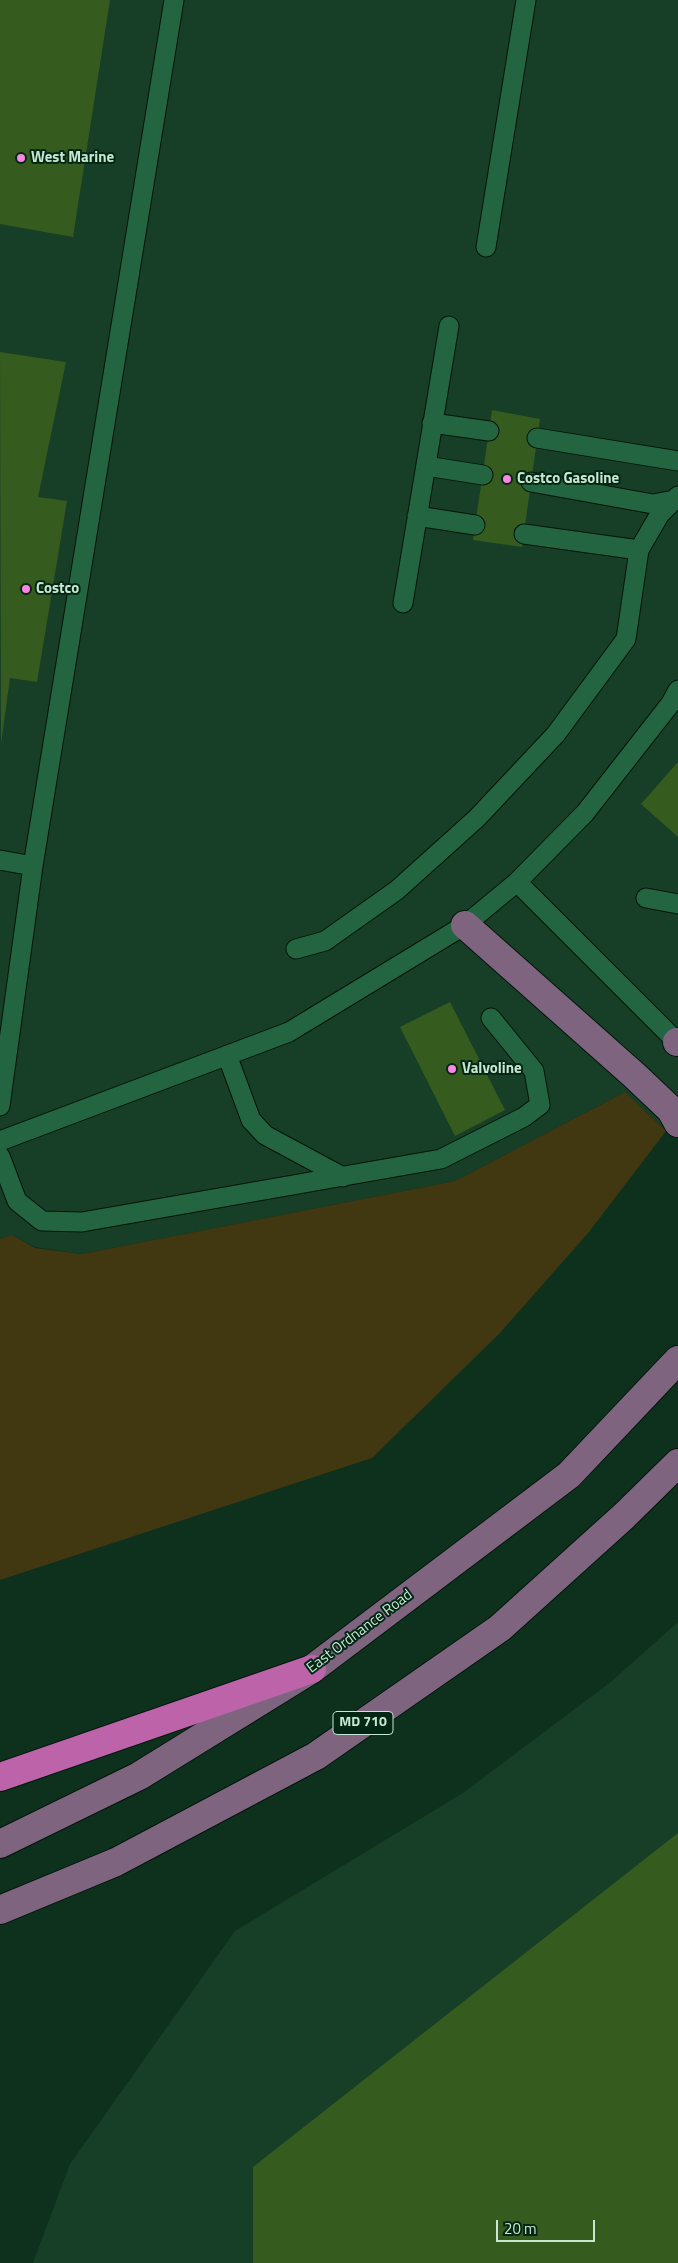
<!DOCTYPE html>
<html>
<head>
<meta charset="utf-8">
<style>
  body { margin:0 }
  #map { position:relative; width:678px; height:2263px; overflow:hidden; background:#0e311d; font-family:"Titillium Web",sans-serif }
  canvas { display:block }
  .scale { position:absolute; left:496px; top:2220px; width:99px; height:22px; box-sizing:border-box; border:2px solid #c7e7d1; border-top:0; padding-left:6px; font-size:15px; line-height:18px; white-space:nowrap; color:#c7e7d1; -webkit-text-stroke:4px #032714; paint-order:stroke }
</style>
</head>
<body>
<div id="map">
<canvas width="678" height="2263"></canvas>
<div class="scale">20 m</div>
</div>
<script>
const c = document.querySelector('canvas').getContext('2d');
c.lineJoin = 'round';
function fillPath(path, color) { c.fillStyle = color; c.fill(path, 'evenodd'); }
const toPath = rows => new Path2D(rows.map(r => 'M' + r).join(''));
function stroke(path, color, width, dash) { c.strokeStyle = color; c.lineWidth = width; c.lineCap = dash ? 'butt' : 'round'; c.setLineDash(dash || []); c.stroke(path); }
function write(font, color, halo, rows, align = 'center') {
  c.font = font + ' "Titillium Web",sans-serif'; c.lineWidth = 4; c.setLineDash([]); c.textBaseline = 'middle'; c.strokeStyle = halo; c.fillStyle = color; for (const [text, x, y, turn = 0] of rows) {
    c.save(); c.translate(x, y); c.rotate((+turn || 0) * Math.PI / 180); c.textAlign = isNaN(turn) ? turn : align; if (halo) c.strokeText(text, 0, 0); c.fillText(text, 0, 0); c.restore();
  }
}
fillPath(toPath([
  [0,0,678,0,678,1116,666,1131,625,1092,455,1181,82,1254,35,1247,12,1235,0,1239],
  [678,1622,678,2263,33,2263,70,2164,235,1931,463,1793,612,1681]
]), '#173e27');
fillPath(toPath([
  [625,1092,666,1131,589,1232,499,1334,372,1458,0,1580,0,1239,12,1235,35,1248,82,1254,455,1181]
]), '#413711');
fillPath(toPath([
  [0,0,110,0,73,237,0,224],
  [0,352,66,362,38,497,67,501,37,682,10,678,1,744],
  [492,410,540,419,522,547,473,540],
  [678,762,678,837,641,804],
  [450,1002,505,1110,455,1136,400,1027],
  [678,1833,678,2263,253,2263,253,2167]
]), '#355b1f');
const lane = toPath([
  [486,247,526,0],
  [432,423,489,431],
  [537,438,678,461],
  [426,466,483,475],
  [531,482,653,504,674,500],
  [417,516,475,525],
  [524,534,639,550,660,514,678,496],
  [403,603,449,326],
  [0,860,33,866],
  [517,882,678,1043],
  [646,898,678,904],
  [296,949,325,941,397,890,477,818,556,734,626,639,639,550],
  [227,1055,251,1120,265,1135,343,1177],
  [0,1106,33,866,174,0],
  [0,1141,289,1032,465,925,517,882,585,813,671,703,678,690],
  [0,1156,17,1201,42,1221,82,1222,441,1159,524,1117,540,1105,534,1071,491,1018]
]);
const primary = toPath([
  [465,925,634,1075,671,1110,678,1123],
  [677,1042,678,1042],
  [0,1844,139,1776,312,1669,569,1475,678,1360],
  [0,1910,116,1862,316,1756,500,1628,624,1516,678,1463]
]);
const highway = toPath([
  [0,1777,312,1669]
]);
stroke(lane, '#03160b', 21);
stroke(primary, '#03160b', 30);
stroke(highway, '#03160b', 30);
stroke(lane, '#236540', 19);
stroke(primary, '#7f6480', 28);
stroke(highway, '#bc63aa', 28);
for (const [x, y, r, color] of [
  [21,158,5,"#fc86e3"],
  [507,479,5,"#fc86e3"],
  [26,589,5,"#fc86e3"],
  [452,1069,5,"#fc86e3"]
]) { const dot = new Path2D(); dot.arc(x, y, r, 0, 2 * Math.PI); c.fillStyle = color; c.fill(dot); stroke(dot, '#032714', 2); }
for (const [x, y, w] of [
  [363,1723,60]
]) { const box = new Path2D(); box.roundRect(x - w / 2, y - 11.5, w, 23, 4); c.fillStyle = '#032714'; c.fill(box); stroke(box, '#c7e7d1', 1); }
write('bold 14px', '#c7e7d1', null, [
  ["MD 710",363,1723]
]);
write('bold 15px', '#c7e7d1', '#032714', [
  ["West Marine",31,158],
  ["Costco Gasoline",517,479],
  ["Costco",36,589],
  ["Valvoline",462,1069]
], 'left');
write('15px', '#c7e7d1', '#032714', [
  ["East Ordnance Road",360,1632,-37]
]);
</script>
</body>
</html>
